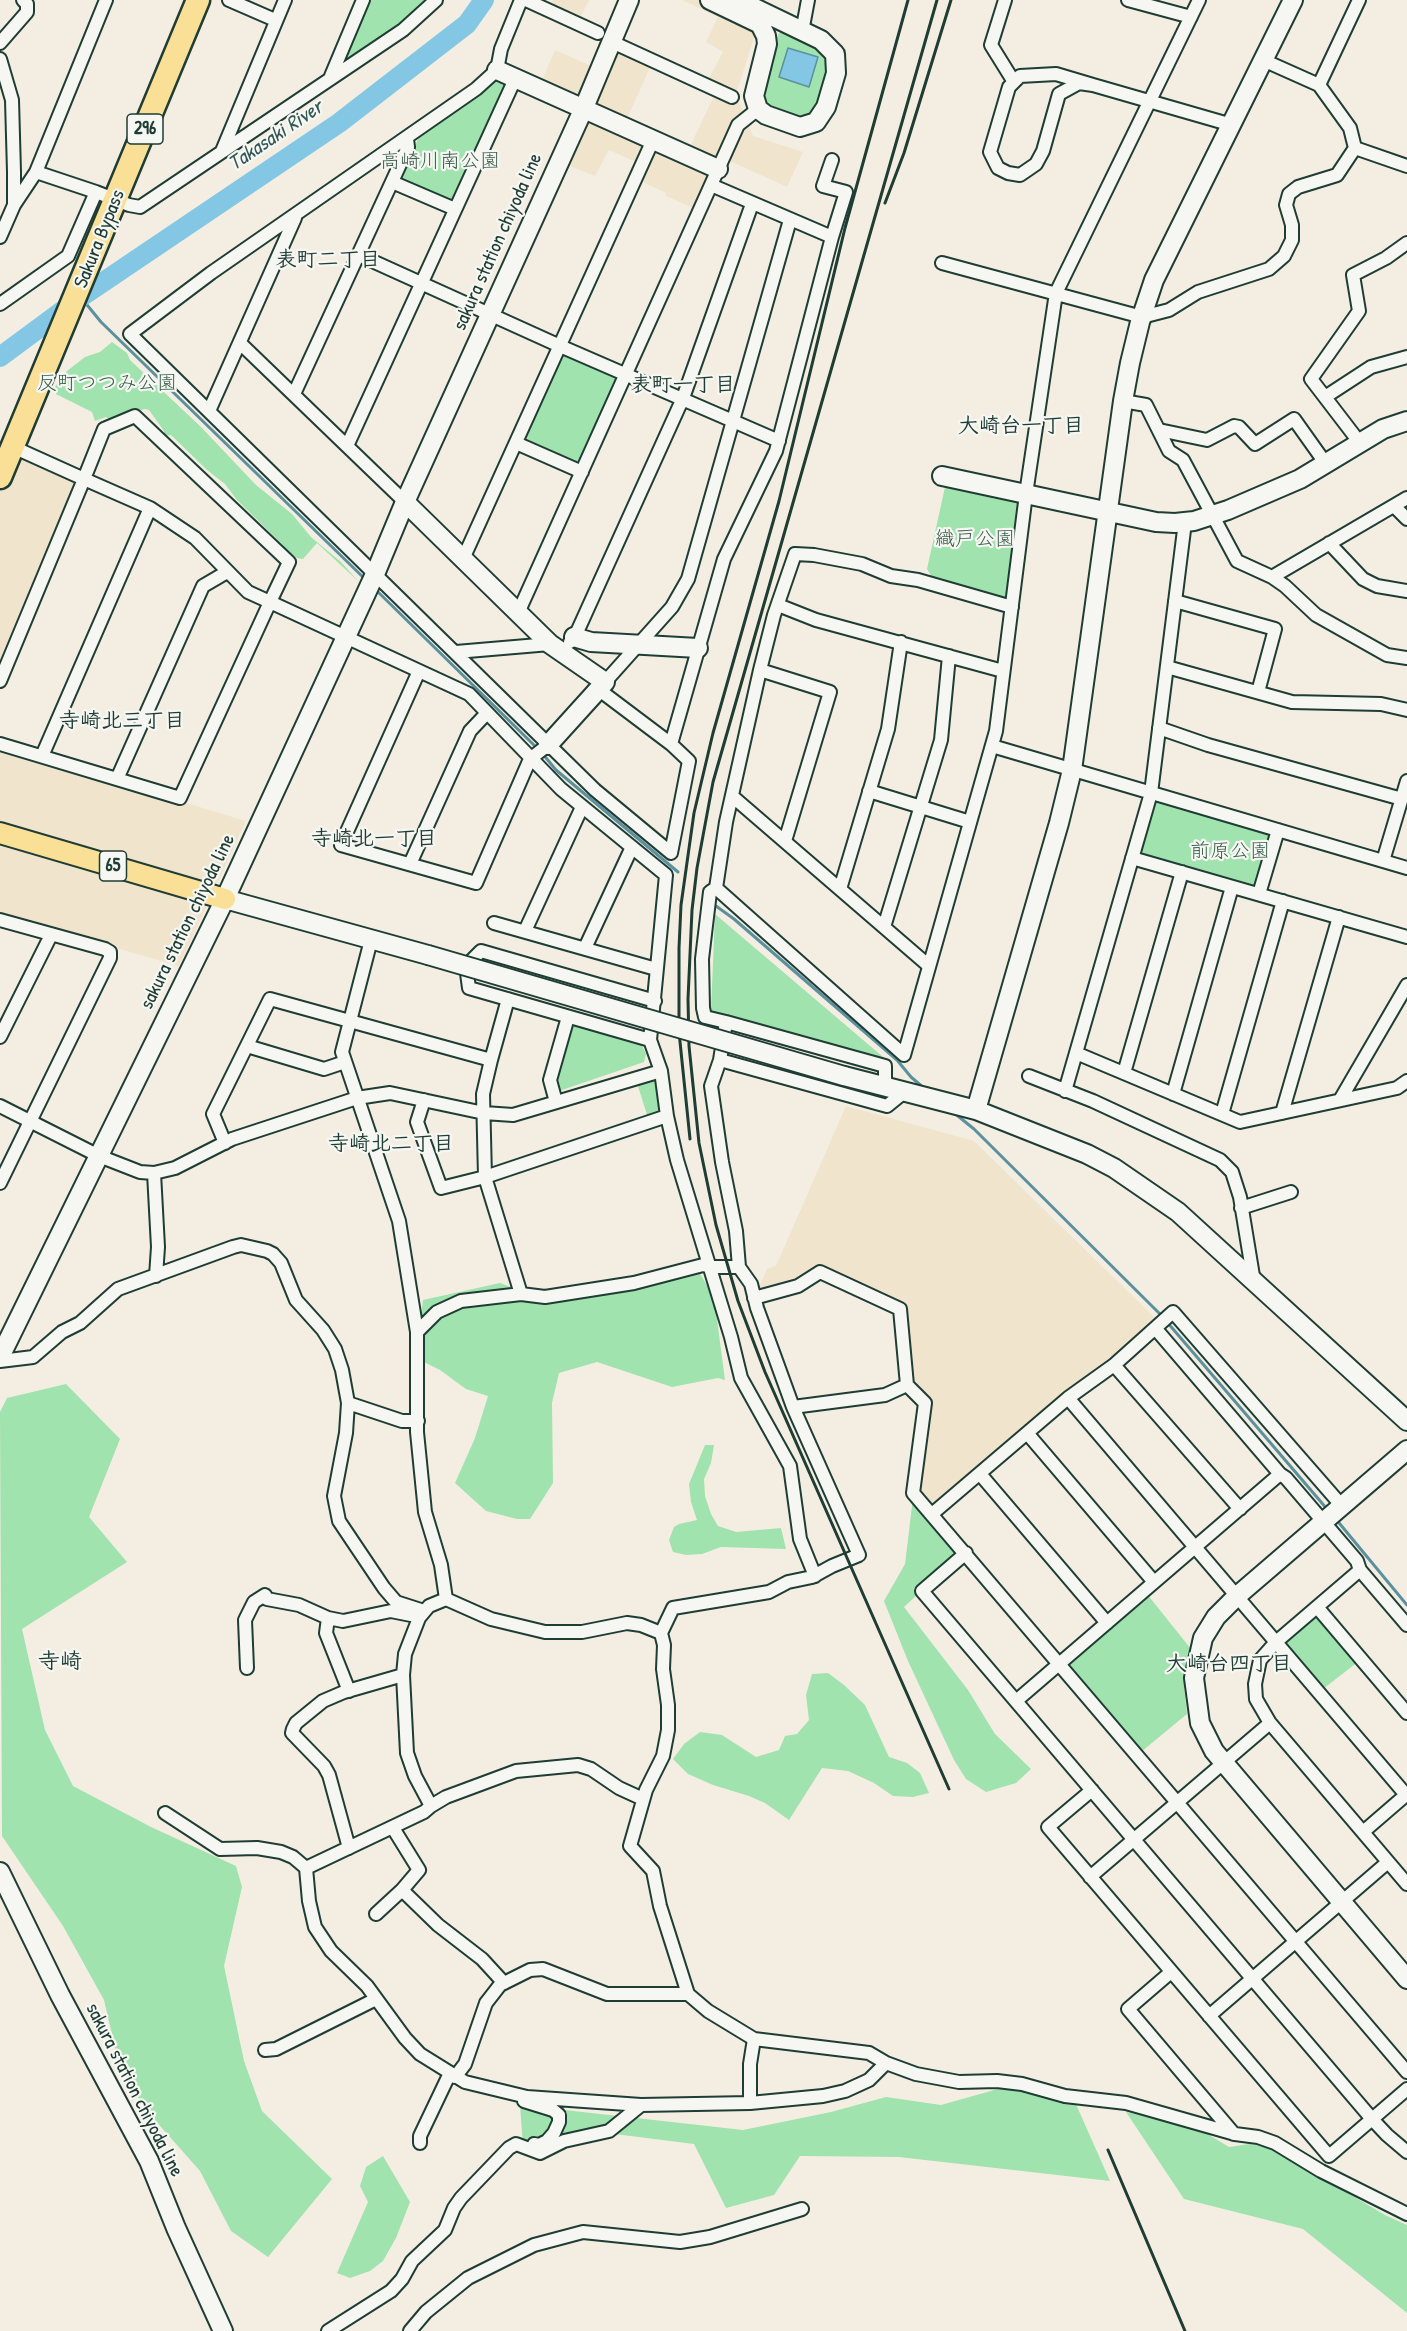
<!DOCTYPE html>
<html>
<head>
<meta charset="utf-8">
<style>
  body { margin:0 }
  canvas { display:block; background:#f3eee1 }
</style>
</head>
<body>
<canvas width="1407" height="2331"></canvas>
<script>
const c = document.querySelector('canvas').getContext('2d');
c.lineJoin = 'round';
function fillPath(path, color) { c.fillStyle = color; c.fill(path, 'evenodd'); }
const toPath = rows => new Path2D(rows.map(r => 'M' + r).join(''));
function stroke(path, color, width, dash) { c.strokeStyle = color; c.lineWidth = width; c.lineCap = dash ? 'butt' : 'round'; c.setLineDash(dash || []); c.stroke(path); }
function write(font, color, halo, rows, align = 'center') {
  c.font = font + ' "Patrick Hand","Klee One",sans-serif'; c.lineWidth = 4.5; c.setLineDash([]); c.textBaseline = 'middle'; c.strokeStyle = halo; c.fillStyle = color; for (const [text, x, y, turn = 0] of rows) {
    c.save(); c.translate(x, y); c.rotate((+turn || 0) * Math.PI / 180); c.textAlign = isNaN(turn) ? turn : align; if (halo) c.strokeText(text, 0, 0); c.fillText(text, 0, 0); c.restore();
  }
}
fillPath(toPath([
  [553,0,589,0,579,20,550,6],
  [682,0,766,0,736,94,753,136,803,152,787,187,719,156,695,209,666,196,666,193,639,180,645,166,609,150,595,176,565,164,591,105,541,83,555,50,605,72,617,45,653,61,621,132,684,159,714,96,707,82,723,52,706,42,718,17],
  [30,457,81,480,0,671,0,459],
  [0,747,246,821,179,966,0,915],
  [846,1106,974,1141,1156,1319,934,1507,927,1504,917,1490,930,1399,911,1384,906,1320,836,1273,823,1267,801,1281,768,1290,759,1287,767,1269,776,1266]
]), '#f0e4cd');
fillPath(toPath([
  [369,0,430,0,349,62,344,61],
  [787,31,825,53,829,69,820,101,815,110,806,116,794,118,766,105,763,95,774,44,779,33],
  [498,79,506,81,506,86,451,204,400,180,418,139],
  [112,342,127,353,130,360,201,427,256,485,292,514,311,537,341,562,358,581,317,543,303,559,297,558,290,552,284,554,285,549,283,545,237,500,225,484,207,470,171,435,164,436,164,431,149,410,145,409,119,415,116,424,106,417,95,421,92,412,56,394,55,387,67,371,85,357,100,352],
  [566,353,614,373,616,380,579,464,571,465,523,440,561,355],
  [951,481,1021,502,1008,598,999,600,932,577,927,569,945,487],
  [1158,802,1269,834,1272,838,1259,885,1249,889,1142,856,1140,851,1154,805],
  [715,914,889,1062,711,1011],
  [577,1025,640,1041,646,1054,644,1062,562,1090,559,1089,557,1080,572,1027],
  [654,1077,658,1079,663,1112,648,1118,637,1083],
  [699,1272,714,1297,725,1380,718,1378,672,1387,597,1362,559,1373,552,1403,553,1483,530,1519,517,1519,486,1511,455,1483,475,1438,488,1396,466,1389,440,1370,416,1358,423,1300,500,1283,546,1300,589,1282,638,1282],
  [66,1384,120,1439,89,1517,127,1562,22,1629,45,1730,73,1786,151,1827,236,1866,242,1887,224,1966,244,2061,262,2111,332,2179,268,2257,231,2231,200,2171,146,2110,120,2069,104,2000,63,1926,2,1836,0,1412,7,1398],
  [705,1445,714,1445,711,1463,704,1479,705,1496,711,1514,718,1526,736,1532,781,1528,786,1549,721,1547,702,1554,686,1555,673,1552,669,1540,674,1527,679,1524,697,1520,691,1502,689,1484],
  [913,1498,961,1555,904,1607,968,1690,995,1734,1031,1769,1016,1783,986,1792,966,1779,954,1760,908,1661,884,1601,905,1564],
  [1147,1594,1191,1649,1184,1687,1187,1714,1141,1752,1068,1667,1069,1660],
  [1316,1616,1322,1616,1359,1661,1323,1689,1287,1647,1286,1639],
  [828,1673,844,1685,865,1705,889,1757,907,1763,920,1773,929,1793,913,1797,893,1796,874,1783,848,1771,822,1768,789,1820,765,1803,749,1796,713,1785,688,1774,673,1759,684,1744,700,1732,722,1735,756,1757,779,1750,785,1736,797,1734,809,1720,806,1695,812,1674],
  [1005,2087,1075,2102,1110,2181,899,2157,800,2156,774,2195,726,2208,694,2144,591,2131,523,2146,520,2105,743,2130,831,2112,886,2097,941,2105],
  [1126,2112,1191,2124,1229,2147,1249,2144,1270,2147,1385,2215,1407,2225,1407,2313,1303,2229,1184,2199],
  [383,2156,410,2202,396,2238,383,2261,370,2271,350,2278,337,2273,368,2202,360,2186,366,2167]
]), '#a0e3ae');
const water = toPath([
  [788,48,818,57,809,87,779,77,788,48]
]);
fillPath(water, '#83c7e4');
stroke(water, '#5b909e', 1.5);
stroke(toPath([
  [83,300,101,322,366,580],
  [375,589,537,748],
  [542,753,556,770,678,872],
  [716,906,734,919,897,1060,911,1077,925,1089],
  [953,1112,974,1129,1163,1317],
  [1167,1322,1327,1509],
  [1335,1518,1407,1605]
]), '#5b909e', 3);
stroke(toPath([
  [0,357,81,297,339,123,467,24,484,0]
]), '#83c7e4', 20);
const street = toPath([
  [229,0,275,20],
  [521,0,501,49,497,70,476,89,211,273,130,334,595,790,671,853,689,761,671,744,598,689],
  [526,0,598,33],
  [1005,0,991,45,1014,82],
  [1128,0,1191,17],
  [802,32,808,0],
  [612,42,732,97],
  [0,43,27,12,27,4,23,0],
  [0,59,12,100,14,172,14,205,0,237],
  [331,76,363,0],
  [1093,85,1056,74,1020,76,1009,87,990,152,998,168,1008,173,1020,175,1036,164,1043,151,1059,94,1079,83,1093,85,1232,125],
  [1319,85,1359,0],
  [1355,148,1407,166],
  [222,151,285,0],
  [832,160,823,186,846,192,832,237],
  [36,172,96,192,129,205,140,207,403,30,436,0],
  [392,182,455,209],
  [14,205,36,172,106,0],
  [359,255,560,346,779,441],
  [942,263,1142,317,1169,310,1198,292,1269,269,1284,256,1292,240,1292,225,1286,205,1289,194,1298,187,1337,175,1355,148,1350,128,1319,85,1263,60],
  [0,304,68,256,96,192],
  [240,343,405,502],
  [294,394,408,147,407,139],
  [1325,397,1371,367,1407,357],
  [1123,401,1146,405,1169,451,1183,460,1237,561,1272,577,1285,586,1316,615,1387,655,1407,658],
  [209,411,295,218],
  [1159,430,1207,440,1234,426,1239,427,1255,444,1294,419,1326,464],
  [516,443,582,472],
  [1360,443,1311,379,1359,311,1353,275,1386,258,1407,243],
  [347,446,515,79],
  [13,447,84,479,104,429,135,416,289,562,270,602,469,694,561,789,666,875,650,1040,661,1071,667,1116,677,1160,731,1337,741,1378,790,1466,800,1539,815,1576],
  [1394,506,1407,519],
  [1329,543,1363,579,1377,586,1407,591],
  [463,559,653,140],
  [1272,577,1407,498],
  [1175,601,1275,629,1258,692],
  [778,605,816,620,1003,671],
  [1012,607,918,580,891,576,862,564,814,555,795,554,774,615,760,670,726,822,716,888,904,1055,996,731,1026,494,1056,293,1199,0],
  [518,613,738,125,758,109],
  [570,642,578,630,683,398,752,204],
  [456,652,550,644],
  [1167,667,1292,702,1381,704,1407,710],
  [760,670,830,692,785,841],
  [419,671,341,845,476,883,530,759,548,745],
  [0,681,84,479,150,508,195,538,248,592,270,602,180,798,0,744],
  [605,682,672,607,688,579,790,220],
  [1159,728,1208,745,1402,799],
  [671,744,724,559,776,451,832,237,711,185],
  [992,746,1407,868],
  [42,756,150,508],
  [117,779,203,586,227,572],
  [869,791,970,822],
  [732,796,929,966],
  [1132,858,1407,937],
  [1383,861,1407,781],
  [410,864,470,731,487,713],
  [716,888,710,892,702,959,703,1008,705,1017,726,1022,720,1060,711,1086,722,1162,736,1231,739,1267,751,1284,757,1308,793,1407,859,1555,832,1566,812,1577,788,1582,769,1592,673,1608,661,1633,664,1645,663,1669,668,1705,668,1730,663,1756,646,1790,630,1846,653,1871,660,1906,688,1994,708,2011,754,2039,869,2053,886,2063,916,2074,959,2082,997,2081,1022,2084,1065,2096,1126,2103,1235,2134,1258,2137,1275,2143,1321,2171,1407,2214],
  [840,889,888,729,901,642],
  [1259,894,1278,830],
  [0,920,105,949,110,952,110,958,0,1183],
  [494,923,656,969],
  [884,927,941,740,949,656],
  [525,931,582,807],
  [371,940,342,1052,399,1221,417,1332,417,1432,425,1512,441,1565,446,1599],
  [585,948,632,847],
  [726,1022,885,1066,885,1088],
  [0,1037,51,935],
  [650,1040,469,988,466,966,481,951,655,1001],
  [247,1046,324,1069,345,1062],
  [1076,1053,1240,1122,1397,1088,1407,1081],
  [491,1060,483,1094,485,1177,521,1294],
  [720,1060,887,1106,903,1093],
  [1124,1073,1182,872],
  [1029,1076,1093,1101,1220,1160,1232,1172,1240,1197,1254,1282],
  [1065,1091,1151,793,1185,522],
  [1173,1094,1232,887],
  [424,1100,417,1122,441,1188,485,1177,667,1116],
  [1340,1100,1407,985],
  [556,1102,550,1080,568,1017],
  [0,1106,99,1156,140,1172,154,1173,175,1168,232,1139,357,1098,390,1093,484,1113,513,1115,661,1071],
  [1282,1113,1339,917],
  [1222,1114,1283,901],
  [225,1143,213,1114,270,999,491,1060,508,999],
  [154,1173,158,1247,156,1276],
  [1241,1208,1291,1192],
  [754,1298,798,1286,820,1272,900,1309,907,1385,885,1395,793,1407],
  [417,1332,437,1312,461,1301,521,1294,545,1297,634,1283,703,1265,713,1267,739,1267],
  [0,1361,33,1357,62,1332,80,1323,118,1289,233,1247,241,1245,267,1251,273,1254,281,1263,296,1300,323,1330,335,1349,342,1370,348,1403,346,1433,334,1496,339,1521,384,1588,396,1602,424,1611],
  [1114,1365,1240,1509],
  [907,1385,925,1403,913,1493,1407,2072],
  [1068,1398,1407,1796],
  [348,1403,402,1421,418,1421],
  [1027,1433,1154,1582],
  [980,1474,1107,1623],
  [1280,1474,1286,1478,1357,1561,1360,1570],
  [932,1514,1068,1398,1114,1365,1173,1312,1342,1506],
  [966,1553,922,1591,1372,2119,1387,2135,1407,2152],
  [1317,1607,1407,1713],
  [328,1618,326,1633,349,1691],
  [247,1668,245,1620,254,1602,265,1595,267,1599,299,1605,328,1618,343,1621,391,1611,411,1615],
  [1016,1701,1280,1474,1155,1328],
  [1270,1723,1256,1699,1255,1684,1260,1660,1276,1642,1360,1570,1407,1625],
  [1092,1790,1048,1827,1329,2156,1407,2089],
  [643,1799,619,1788,591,1769,578,1765,516,1771,446,1797,431,1806,415,1776,407,1753,403,1675,405,1654,419,1618,429,1606,446,1599,491,1619,545,1632,582,1632,627,1623,641,1625,661,1633],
  [165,1813,220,1849,257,1848,281,1852,293,1857,306,1868,424,1812,431,1806],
  [1363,1832,1407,1794],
  [349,1848,329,1775,324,1766,292,1733,293,1729,296,1723,323,1701,344,1692,403,1675],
  [306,1868,309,1901,315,1927,331,1951,367,1986,405,2038,420,2054,465,2082,527,2097,641,2105,750,2103,750,2064,754,2039],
  [1090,1877,1270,1723,1407,1884],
  [402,1890,438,1925,482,1959,504,1983],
  [376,1914,402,1890,419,1870,393,1828],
  [1171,1972,1128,2009,1234,2134],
  [1209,2016,1388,1862],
  [265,2050,276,2049,376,1999],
  [455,2077,465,2064,486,2003,500,1985,530,1970,543,1969,607,1994,688,1994],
  [524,2101,553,2110,559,2115,559,2122,554,2133,547,2141,539,2145,534,2144],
  [750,2103,823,2096,845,2091,869,2080,886,2063],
  [420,2143,420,2136,450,2073],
  [328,2331,391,2291,402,2279,412,2261,445,2230,454,2208,461,2198,509,2148,516,2144,540,2153,564,2141,609,2131,641,2105],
  [410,2331,426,2312,468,2278,534,2245,583,2232,680,2242,710,2237,802,2209]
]);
const secondary = toPath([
  [710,0,760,24,766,36,767,44,754,96,758,109,766,115,800,127,816,122,826,107,836,73,835,54,821,40,738,0],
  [497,70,718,169],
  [942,476,1156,522,1175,523,1194,521,1228,510,1300,479,1383,429,1407,421],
  [405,502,550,644,605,682,548,745],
  [574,637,591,642,698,648],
  [225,899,428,955],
  [844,1076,976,1110,1087,1154,1114,1168,1178,1212,1407,1421],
  [976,1110,1059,823,1072,770,1123,401,1130,363,1140,322,1154,280,1293,0],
  [0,1357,225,899,375,574,405,502,583,110,629,0],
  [1407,1450,1237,1596,1216,1617,1203,1638,1194,1678,1200,1723,1214,1751,1407,1979],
  [0,1872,60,1995,149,2161,176,2228,223,2331]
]);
const primary = toPath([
  [0,833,225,899]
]);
const highway = toPath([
  [0,477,198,0]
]);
stroke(street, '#1f3d34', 16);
stroke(secondary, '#1f3d34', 22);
stroke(primary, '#1f3d34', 24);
stroke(highway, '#1f3d34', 27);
stroke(street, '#f6f6f2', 12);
stroke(secondary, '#f6f6f2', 18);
stroke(primary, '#fadf96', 20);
stroke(highway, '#fadf96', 22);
stroke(toPath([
  [937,0,713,782,697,868,692,910,688,999,689,1046,699,1143,716,1225,738,1301,765,1372,949,1789],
  [885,203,904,153,951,0],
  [690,1139,679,1032,679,948,681,905,694,813,713,733,779,501,845,228,908,0],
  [1108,2150,1185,2331]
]), '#1f3d34', 3);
const secondaryBridge = toPath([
  [428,955,844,1076]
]);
stroke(secondaryBridge, '#1f3d34', 22, []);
stroke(secondaryBridge, '#f6f6f2', 18);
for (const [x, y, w] of [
  [145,129,36],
  [113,866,27]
]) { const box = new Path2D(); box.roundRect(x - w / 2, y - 15, w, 30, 4.5); c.fillStyle = '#f6f6f2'; c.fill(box); stroke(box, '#1f3d34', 1.5); }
write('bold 18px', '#1f3d34', null, [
  ["296",145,129],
  ["65",113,866]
]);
write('20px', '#395e4c', '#f6f6f2', [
  ["高崎川南公園",440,162],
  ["反町つつみ公園",107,384],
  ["織戸公園",975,540],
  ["前原公園",1230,852]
]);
write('20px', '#1f3d34', '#f6f6f2', [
  ["Sakura Bypass",100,239,-68],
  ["sakura station chiyoda line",498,242,-66],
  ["sakura station chiyoda line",188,922,-64],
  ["sakura station chiyoda line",134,2090,63]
]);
write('italic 21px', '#335957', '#f6f6f2', [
  ["Takasaki River",276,136,-34]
]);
write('bold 21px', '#1f3d34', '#f6f6f2', [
  ["表町二丁目",328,260],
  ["表町一丁目",683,385],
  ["大崎台一丁目",1021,426],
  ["寺崎北三丁目",122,721],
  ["寺崎北一丁目",374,839],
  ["寺崎北二丁目",391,1144],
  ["大崎台四丁目",1229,1664]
]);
write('bold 22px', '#1f3d34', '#f6f6f2', [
  ["寺崎",60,1662]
]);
</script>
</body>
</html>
